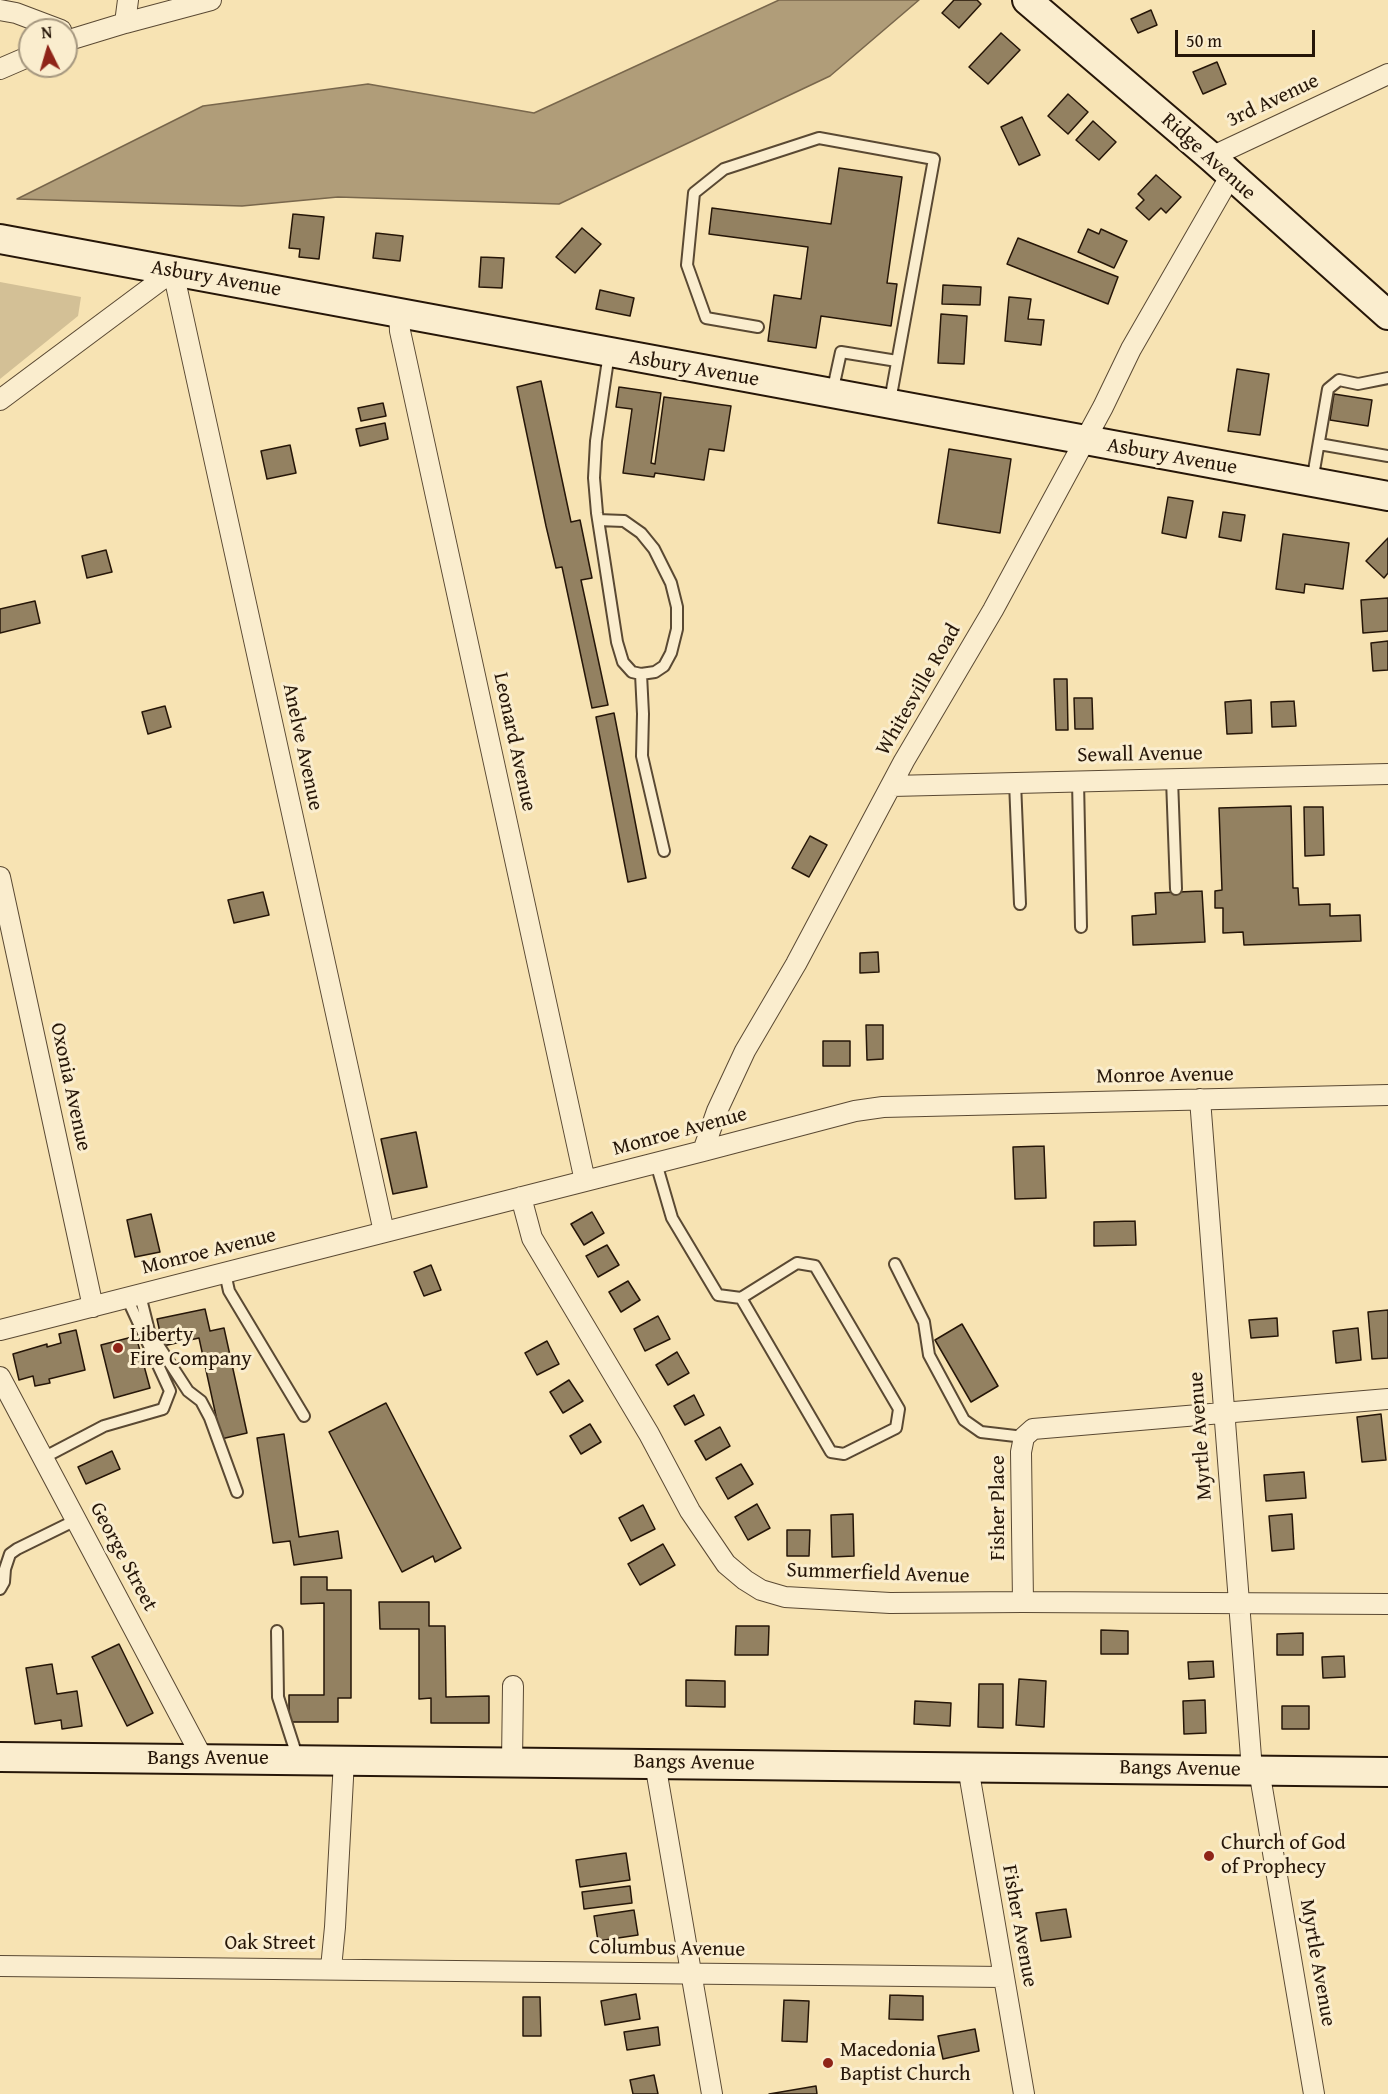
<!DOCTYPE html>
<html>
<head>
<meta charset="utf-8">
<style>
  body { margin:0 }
  #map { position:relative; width:1388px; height:2094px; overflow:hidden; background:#f7e3b3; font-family:"Gentium Book Plus",serif }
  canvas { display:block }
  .north { position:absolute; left:18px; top:18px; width:60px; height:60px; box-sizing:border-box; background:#faedce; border:2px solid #a5977f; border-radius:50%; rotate:355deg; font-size:16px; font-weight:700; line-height:24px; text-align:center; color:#261608 }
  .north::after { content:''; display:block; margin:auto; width:21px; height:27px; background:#8f2418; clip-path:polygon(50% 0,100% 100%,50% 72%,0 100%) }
  .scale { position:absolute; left:1175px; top:30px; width:140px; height:27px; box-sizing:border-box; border:3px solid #261608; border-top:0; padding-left:8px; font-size:18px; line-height:21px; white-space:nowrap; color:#261608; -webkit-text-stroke:4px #faedce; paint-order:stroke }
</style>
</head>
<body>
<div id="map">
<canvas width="1388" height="2094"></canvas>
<div class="north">N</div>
<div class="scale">50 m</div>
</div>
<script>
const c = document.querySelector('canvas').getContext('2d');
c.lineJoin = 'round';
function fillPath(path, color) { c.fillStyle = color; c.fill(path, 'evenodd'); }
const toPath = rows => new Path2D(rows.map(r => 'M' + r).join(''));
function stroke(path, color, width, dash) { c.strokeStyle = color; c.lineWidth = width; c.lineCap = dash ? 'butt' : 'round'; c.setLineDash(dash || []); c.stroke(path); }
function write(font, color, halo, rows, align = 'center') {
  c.font = font + ' "Gentium Book Plus",serif'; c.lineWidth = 6; c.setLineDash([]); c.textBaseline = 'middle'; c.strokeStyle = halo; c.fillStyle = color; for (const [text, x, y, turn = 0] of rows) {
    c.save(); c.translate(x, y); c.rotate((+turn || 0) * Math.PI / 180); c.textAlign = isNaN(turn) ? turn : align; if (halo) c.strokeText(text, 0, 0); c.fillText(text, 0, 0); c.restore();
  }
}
fillPath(toPath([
  [0,282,81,297,78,316,0,379]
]), '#d3c096');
const water = toPath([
  [779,0,919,0,830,76,559,204,338,197,242,206,17,199,203,106,368,84,534,113,779,0]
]);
fillPath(water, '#b09d79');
stroke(water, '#79674c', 1.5);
const building = toPath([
  [954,0,977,0,981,4,959,28,942,13,954,0],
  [1151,10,1157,25,1138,33,1131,19,1151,10],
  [1001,33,1020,50,988,84,969,67,1001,33],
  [1217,62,1226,84,1203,94,1193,72,1217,62],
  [1068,94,1088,112,1068,134,1048,116,1068,94],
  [1022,117,1040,155,1019,165,1001,127,1022,117],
  [1093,121,1116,142,1099,160,1076,140,1093,121],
  [839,168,902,177,887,283,897,284,891,326,821,316,816,348,768,341,774,295,801,299,808,247,709,234,712,208,831,224,839,168],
  [1156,175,1181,197,1166,213,1161,208,1149,220,1136,208,1144,200,1138,194,1156,175],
  [293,214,324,217,319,259,299,257,300,249,289,248,293,214],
  [582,228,601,244,575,273,556,257,582,228],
  [1088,229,1099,234,1101,229,1127,241,1114,268,1078,252,1088,229],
  [376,233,403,236,400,261,373,258,376,233],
  [1018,238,1118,277,1108,304,1007,264,1018,238],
  [481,257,504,258,502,288,479,287,481,257],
  [943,285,981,287,980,305,942,304,943,285],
  [600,290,634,298,630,316,596,309,600,290],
  [1009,297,1031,299,1028,319,1044,320,1041,345,1005,341,1009,297],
  [941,314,967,316,964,364,938,363,941,314],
  [1237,369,1269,374,1260,435,1228,431,1237,369],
  [541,381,571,522,580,520,592,578,581,580,608,705,592,708,562,567,556,568,546,526,517,387,541,381],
  [619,387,661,393,651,463,655,464,664,397,731,406,724,451,709,449,704,480,655,473,654,477,623,473,632,409,616,407,619,387],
  [1334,394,1372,400,1368,426,1330,420,1334,394],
  [383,403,386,416,361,421,358,408,383,403],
  [385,423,388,439,360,446,356,429,385,423],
  [290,445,296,473,267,479,261,451,290,445],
  [949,449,1011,459,1000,533,938,523,949,449],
  [1168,497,1193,501,1186,538,1162,533,1168,497],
  [1223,512,1245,515,1241,541,1219,537,1223,512],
  [1283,534,1349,543,1343,589,1305,584,1304,593,1276,589,1283,534],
  [1388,538,1388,573,1384,578,1366,561,1388,538],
  [106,550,112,572,87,578,82,556,106,550],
  [1388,598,1388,631,1363,633,1361,600,1388,598],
  [35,601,40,623,0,633,0,609,35,601],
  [1388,641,1388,670,1373,671,1371,643,1388,641],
  [1054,679,1067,679,1068,730,1056,730,1054,679],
  [1074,698,1092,698,1093,729,1075,729,1074,698],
  [1251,700,1252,733,1227,734,1225,702,1251,700],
  [1294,701,1296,726,1272,727,1271,702,1294,701],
  [165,706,171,727,148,734,142,712,165,706],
  [614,713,646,878,628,882,596,717,614,713],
  [1291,806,1293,888,1298,888,1299,905,1330,904,1330,916,1360,915,1361,941,1244,945,1243,932,1223,933,1223,908,1215,908,1215,891,1222,890,1219,808,1291,806],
  [1304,807,1323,807,1324,855,1305,856,1304,807],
  [810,836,827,845,809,877,792,868,810,836],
  [1202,891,1205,942,1133,945,1132,916,1156,914,1155,893,1202,891],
  [263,892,269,915,234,923,228,900,263,892],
  [878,952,879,972,860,973,860,953,878,952],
  [866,1025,883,1025,883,1059,867,1060,866,1025],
  [823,1041,850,1041,850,1066,823,1066,823,1041],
  [416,1132,427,1187,393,1194,381,1139,416,1132],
  [1044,1146,1046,1198,1015,1199,1013,1147,1044,1146],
  [592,1212,604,1233,584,1245,571,1224,592,1212],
  [151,1214,160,1252,135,1257,127,1220,151,1214],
  [1135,1221,1136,1245,1094,1246,1094,1222,1135,1221],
  [607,1245,619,1265,598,1277,586,1256,607,1245],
  [431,1265,441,1290,424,1296,414,1272,431,1265],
  [628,1281,640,1300,621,1312,609,1292,628,1281],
  [205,1309,210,1331,224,1328,247,1433,221,1439,199,1338,163,1346,157,1319,205,1309],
  [1388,1310,1388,1358,1372,1359,1368,1312,1388,1310],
  [658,1316,670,1339,645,1351,634,1329,658,1316],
  [1277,1318,1278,1336,1251,1338,1249,1320,1277,1318],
  [962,1324,998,1386,971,1402,935,1340,962,1324],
  [1358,1328,1361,1360,1336,1363,1333,1331,1358,1328],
  [76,1330,85,1370,49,1379,50,1383,35,1386,33,1376,19,1380,13,1354,47,1344,47,1347,61,1343,59,1334,76,1330],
  [136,1336,150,1388,114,1398,101,1345,136,1336],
  [547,1341,559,1364,537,1375,525,1353,547,1341],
  [677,1352,689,1373,668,1385,656,1365,677,1352],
  [569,1380,583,1401,563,1413,550,1392,569,1380],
  [694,1395,704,1415,685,1425,674,1406,694,1395],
  [386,1403,461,1548,435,1562,433,1556,402,1572,329,1432,386,1403],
  [1381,1414,1386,1460,1362,1462,1357,1417,1381,1414],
  [590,1424,601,1442,581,1454,570,1436,590,1424],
  [720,1427,730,1446,706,1460,695,1441,720,1427],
  [284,1434,299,1537,338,1531,342,1558,294,1565,290,1541,273,1543,257,1438,284,1434],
  [112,1451,120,1469,86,1484,78,1467,112,1451],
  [741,1464,753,1484,728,1499,716,1478,741,1464],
  [1304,1472,1306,1498,1266,1501,1264,1475,1304,1472],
  [757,1504,770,1528,748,1540,735,1517,757,1504],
  [643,1505,655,1529,631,1541,619,1518,643,1505],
  [853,1514,854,1556,832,1557,831,1515,853,1514],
  [1292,1514,1294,1549,1272,1551,1269,1516,1292,1514],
  [787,1530,810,1530,809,1556,787,1556,787,1530],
  [663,1544,675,1565,640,1585,628,1564,663,1544],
  [301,1577,327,1577,327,1590,351,1590,351,1698,338,1698,338,1722,289,1722,289,1695,324,1695,324,1603,301,1604,301,1577],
  [379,1602,429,1602,429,1626,445,1626,446,1697,489,1696,489,1723,431,1723,431,1698,419,1699,419,1629,380,1629,379,1602],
  [736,1626,769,1626,768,1655,735,1655,736,1626],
  [1101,1630,1128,1631,1128,1654,1101,1654,1101,1630],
  [1303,1633,1303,1655,1277,1655,1277,1634,1303,1633],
  [119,1644,153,1713,127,1726,92,1657,119,1644],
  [1344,1656,1345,1677,1323,1678,1322,1657,1344,1656],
  [1213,1661,1214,1677,1189,1679,1188,1662,1213,1661],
  [52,1664,57,1694,77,1691,82,1726,62,1729,61,1720,35,1724,26,1668,52,1664],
  [1019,1679,1046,1681,1044,1727,1016,1725,1019,1679],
  [686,1680,725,1681,725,1707,686,1706,686,1680],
  [979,1684,1003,1684,1003,1728,978,1727,979,1684],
  [1205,1700,1206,1733,1184,1734,1183,1701,1205,1700],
  [915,1701,951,1703,950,1726,914,1724,915,1701],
  [1282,1706,1309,1706,1309,1729,1282,1729,1282,1706],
  [626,1853,630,1880,580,1887,576,1860,626,1853],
  [630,1886,632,1903,584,1909,582,1892,630,1886],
  [1066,1909,1071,1937,1041,1941,1036,1913,1066,1909],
  [634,1910,638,1935,598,1941,594,1916,634,1910],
  [636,1994,640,2019,605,2025,601,2001,636,1994],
  [890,1995,923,1996,923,2020,889,2019,890,1995],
  [523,1997,540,1997,541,2036,523,2036,523,1997],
  [784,2000,809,2001,807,2042,782,2041,784,2000],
  [658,2027,660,2045,627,2050,624,2032,658,2027],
  [975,2029,979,2051,943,2059,938,2036,975,2029],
  [654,2075,658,2094,633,2094,630,2080,654,2075],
  [816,2086,817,2094,769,2094,816,2086]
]);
fillPath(building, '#938161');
stroke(building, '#261608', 1.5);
const lane = toPath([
  [758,327,706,318,687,265,694,193,724,169,819,138,934,159,890,401],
  [832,393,841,352,897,361],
  [1319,444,1388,456],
  [1312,482,1328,389,1339,380,1358,384,1388,378],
  [598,520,624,521,641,533,654,549,671,583,677,607,677,629,671,653,664,666,655,672,641,674,632,672,623,662,617,642,597,513,594,478,596,441,609,353],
  [641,674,643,714,642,756,664,851],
  [1172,779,1176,889],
  [1078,781,1081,927],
  [1015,782,1020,904],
  [656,1163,672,1218,718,1295,741,1298,831,1452,844,1454,896,1428,899,1409,815,1266,797,1263,741,1298],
  [895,1264,924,1322,929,1355,964,1420,981,1432,1024,1437],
  [225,1273,229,1291,304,1416],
  [140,1295,149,1331,188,1391,201,1401,210,1418,237,1492],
  [43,1458,104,1426,163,1409,170,1391,127,1298],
  [0,1589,4,1582,5,1569,10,1554,17,1549,76,1520],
  [277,1631,278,1697,298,1759]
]);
const street = toPath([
  [0,10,16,13,61,30],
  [125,23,128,0],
  [66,41,125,23,211,0],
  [0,69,30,56],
  [1211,157,1388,74],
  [399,312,400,331,585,1181],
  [0,400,173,271,384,1232],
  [892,786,1388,774],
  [0,877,93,1307],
  [1200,1099,1252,1770],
  [703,1151,717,1111,745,1051,796,964,904,761,993,610,1103,407,1131,349,1231,175],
  [521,1197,532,1238,649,1434,690,1511,726,1564,745,1580,761,1590,785,1597,890,1603,1023,1602,1388,1604],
  [0,1330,703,1151,855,1111,883,1107,1388,1095],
  [0,1377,203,1759],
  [1023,1602,1021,1452,1024,1437,1033,1429,1388,1399],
  [512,1762,513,1686],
  [655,1763,712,2094],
  [968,1767,1024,2094],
  [1259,1770,1314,2094],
  [0,1966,1003,1977],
  [331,1968,335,1927,344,1760]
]);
const secondary = toPath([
  [1027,0,1211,157,1388,315],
  [0,239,1388,496],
  [0,1757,1388,1772]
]);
stroke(lane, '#5a4933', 14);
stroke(street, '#5a4933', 22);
stroke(secondary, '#261608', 32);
stroke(lane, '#faedce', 10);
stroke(street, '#faedce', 20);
stroke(secondary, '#faedce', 28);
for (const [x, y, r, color] of [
  [118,1348,6,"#8f2418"],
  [1209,1856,6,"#8f2418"],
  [828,2063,6,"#8f2418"]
]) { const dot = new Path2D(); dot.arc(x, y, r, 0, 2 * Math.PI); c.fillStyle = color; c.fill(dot); stroke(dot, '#faedce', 2); }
write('21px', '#261608', '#faedce', [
  ["3rd Avenue",1273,101,-25],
  ["Ridge Avenue",1208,157,42],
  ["Asbury Avenue",216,279,10],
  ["Asbury Avenue",694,369,10],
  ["Asbury Avenue",1172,457,10],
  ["Whitesville Road",919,690,-60],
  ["Leonard Avenue",514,742,78],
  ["Anelve Avenue",302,747,78],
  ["Sewall Avenue",1140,755,-1],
  ["Monroe Avenue",1165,1076,-1],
  ["Oxonia Avenue",70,1087,78],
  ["Monroe Avenue",680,1132,-15],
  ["Monroe Avenue",209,1252,-14],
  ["Myrtle Avenue",1201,1436,-94],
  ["Fisher Place",999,1508,-90],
  ["George Street",123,1557,62],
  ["Summerfield Avenue",878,1574,2],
  ["Bangs Avenue",208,1759],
  ["Bangs Avenue",694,1763,1],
  ["Bangs Avenue",1180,1769,1],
  ["Fisher Avenue",1019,1926,80],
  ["Oak Street",270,1944],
  ["Columbus Avenue",667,1949,1],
  ["Myrtle Avenue",1317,1963,80]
]);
write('21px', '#261608', '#faedce', [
  ["Liberty",130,1336],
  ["Fire Company",130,1360],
  ["Church of God",1221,1844],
  ["of Prophecy",1221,1868],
  ["Macedonia",840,2051],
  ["Baptist Church",840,2075]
], 'left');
</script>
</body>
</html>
